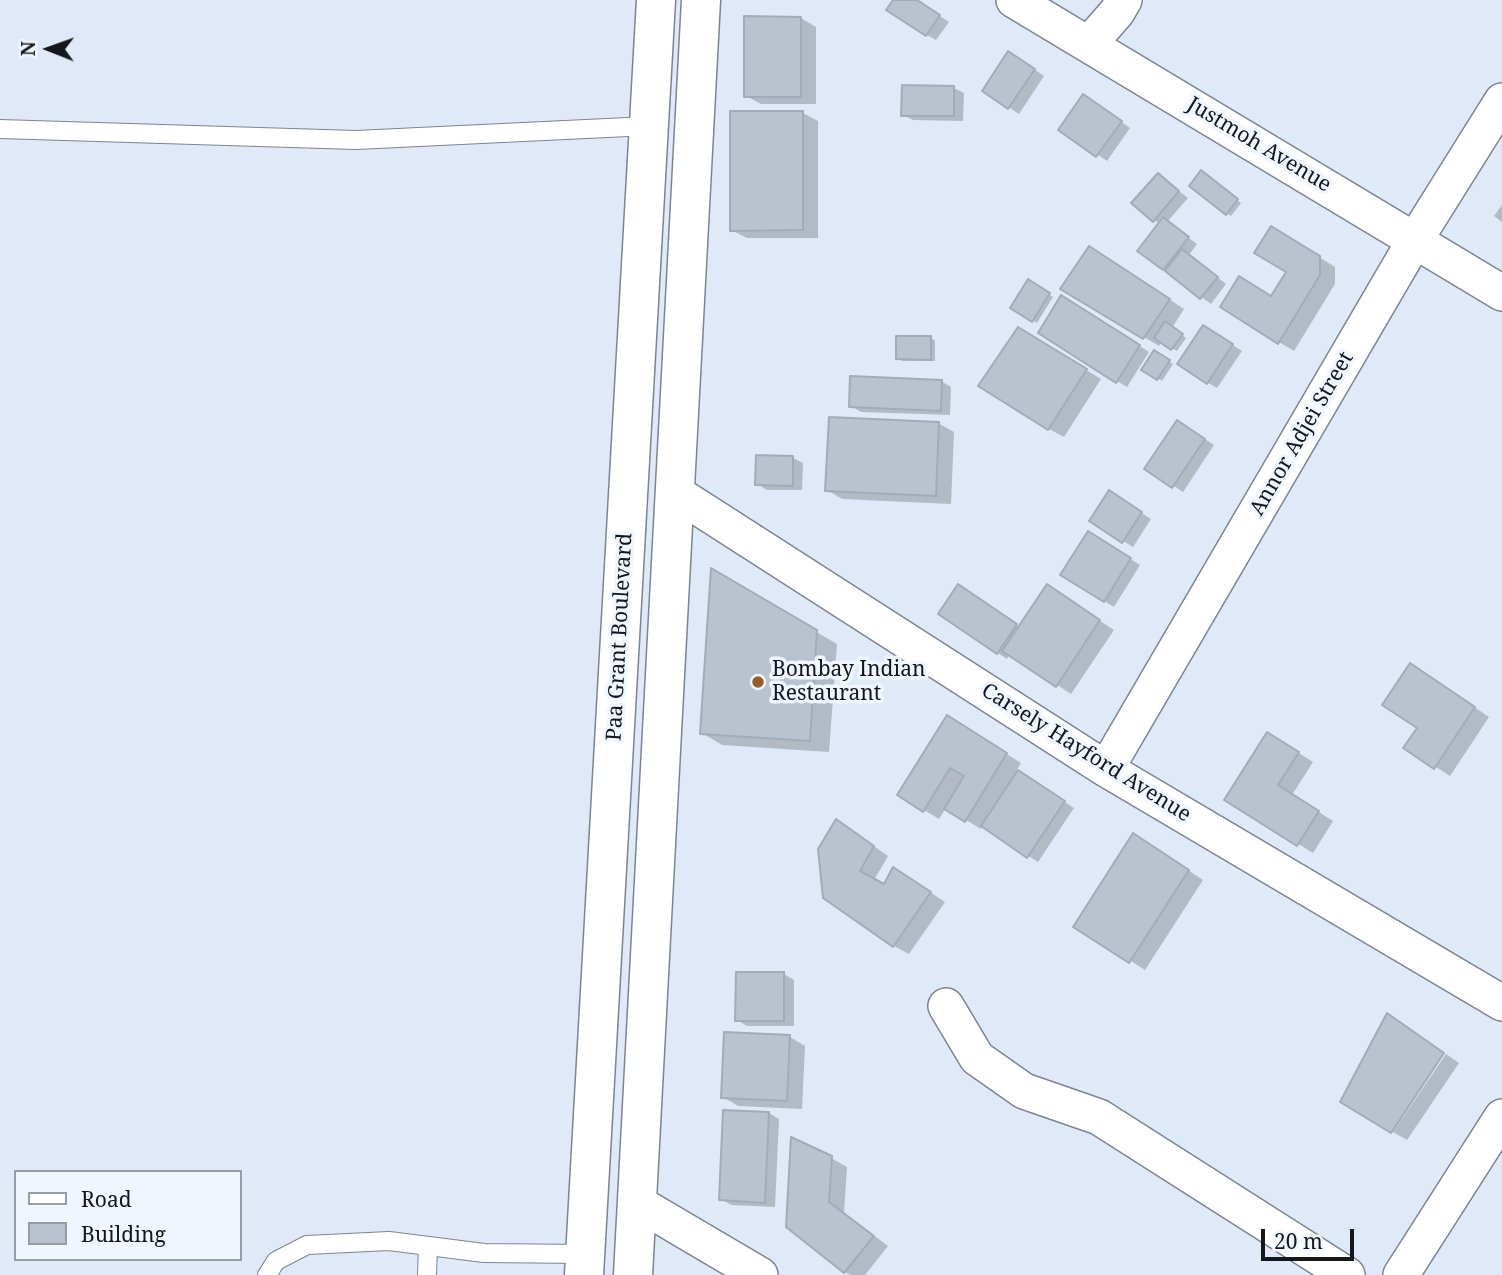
<!DOCTYPE html>
<html>
<head>
<meta charset="utf-8">
<style>
  body { margin:0 }
  #map { position:relative; width:1502px; height:1275px; overflow:hidden; background:#dfe9f7; font-family:"Noto Serif",serif }
  canvas { display:block }
  .legend { position:absolute; left:14px; top:1170px; width:228px; height:91px; box-sizing:border-box; background:#f0f6fe; border:2px solid #989da4; margin:0; padding:9px 12px; list-style:none; font-size:21px; color:#14171c }
  .legend li { display:flex; align-items:center; gap:14px; height:35px }
  .legend b { width:35px; border:2px solid #989da4 }
  .north { position:absolute; left:14px; top:14px; width:70px; height:70px; -webkit-text-stroke:5px #f0f6fe; paint-order:stroke; rotate:271deg; font-size:19px; font-weight:700; line-height:28px; text-align:center; color:#14171c }
  .north::after { content:''; display:block; margin:auto; width:24px; height:32px; background:#14171c; clip-path:polygon(50% 0,100% 100%,50% 72%,0 100%) }
  .scale { position:absolute; left:1261px; top:1229px; width:93px; height:32px; box-sizing:border-box; border:4px solid #14171c; border-top:0; padding-left:9px; font-size:21px; line-height:24px; white-space:nowrap; color:#14171c; -webkit-text-stroke:5px #f0f6fe; paint-order:stroke }
</style>
</head>
<body>
<div id="map">
<canvas width="1502" height="1275"></canvas>
<ul class="legend">
<li><b style="height:9px;background:#fff"></b>Road</li>
<li><b style="height:19px;background:#b9c2cf"></b>Building</li>
</ul>
<div class="north">N</div>
<div class="scale">20 m</div>
</div>
<script>
const c = document.querySelector('canvas').getContext('2d');
c.lineJoin = 'round';
function fillPath(path, color) { c.fillStyle = color; c.fill(path, 'evenodd'); }
const toPath = rows => new Path2D(rows.map(r => 'M' + r).join(''));
function stroke(path, color, width, dash) { c.strokeStyle = color; c.lineWidth = width; c.lineCap = dash ? 'butt' : 'round'; c.setLineDash(dash || []); c.stroke(path); }
function write(font, color, halo, rows, align = 'center') {
  c.font = font + ' "Noto Serif",serif'; c.lineWidth = 7; c.setLineDash([]); c.textBaseline = 'middle'; c.strokeStyle = halo; c.fillStyle = color; for (const [text, x, y, turn = 0] of rows) {
    c.save(); c.translate(x, y); c.rotate((+turn || 0) * Math.PI / 180); c.textAlign = isNaN(turn) ? turn : align; if (halo) c.strokeText(text, 0, 0); c.fillText(text, 0, 0); c.restore();
  }
}
fillPath(toPath([
  [895,0,916,0,949,22,936,40,927,35],
  [801,18,816,27,816,104,761,104,746,96],
  [1019,59,1044,76,1019,114,984,91],
  [954,88,964,93,963,121,913,120,903,115],
  [1094,102,1130,128,1107,161,1061,130],
  [803,113,818,121,818,238,747,238,731,230],
  [1158,175,1188,198,1167,222,1197,244,1189,255,1226,284,1211,304,1163,269,1160,224,1154,220],
  [1206,175,1241,203,1231,216,1227,213],
  [1502,205,1502,222,1494,216],
  [1287,237,1335,267,1335,284,1294,351,1279,342,1288,272],
  [1105,257,1184,309,1172,328,1186,338,1177,351,1162,342,1159,346,1063,289],
  [1029,281,1053,297,1037,323,1013,308],
  [1071,303,1149,352,1127,387,1117,381],
  [1019,329,1101,379,1064,437,1049,429],
  [1214,333,1242,351,1217,388,1207,382],
  [931,338,935,341,935,361,902,361,898,358],
  [1155,352,1173,364,1162,381,1144,369],
  [941,381,951,387,950,415,861,412,851,406],
  [938,423,954,432,951,504,842,499,827,490],
  [1188,428,1214,445,1183,492,1147,469],
  [793,458,803,463,802,490,767,490,757,484],
  [1119,498,1151,519,1133,547,1091,521],
  [1098,539,1140,565,1114,607,1104,601],
  [712,571,837,644,829,752,722,745,702,733],
  [968,592,1020,628,1062,596,1114,630,1071,694,1010,654,1007,659,998,653],
  [1426,674,1489,717,1450,776,1406,748,1419,728],
  [962,726,1021,763,1016,771,1074,808,1038,862,983,826,981,829,946,808,939,819,924,810],
  [1283,743,1313,762,1292,795,1333,821,1313,853,1227,799],
  [851,830,888,856,874,880,884,886,909,878,945,902,909,954,894,946,820,850],
  [1149,844,1203,880,1145,970,1076,926],
  [784,974,794,980,794,1026,747,1026,737,1020],
  [790,1037,805,1046,802,1109,738,1106,723,1097],
  [1446,1054,1459,1063,1407,1140,1393,1132],
  [769,1113,779,1119,775,1207,731,1205,721,1199],
  [831,1158,847,1167,844,1213,888,1246,865,1275,851,1275,845,1272,788,1226]
]), '#0003');
const building = toPath([
  [893,0,917,0,940,15,926,36,886,10,893,0],
  [744,16,801,17,801,97,744,97,744,16],
  [1008,51,1035,69,1008,109,982,91,1008,51],
  [902,85,954,86,954,116,901,116,902,85],
  [1083,94,1122,121,1096,157,1058,130,1083,94],
  [730,111,803,111,803,230,730,231,730,111],
  [1201,170,1238,199,1226,215,1189,186,1201,170],
  [1158,173,1179,191,1153,222,1131,203,1158,173],
  [1163,217,1189,237,1163,270,1137,251,1163,217],
  [1271,226,1320,256,1320,275,1278,344,1220,307,1239,276,1271,296,1286,272,1254,253,1271,226],
  [1089,246,1170,299,1143,339,1060,289,1089,246],
  [1182,249,1218,277,1200,299,1165,271,1182,249],
  [1028,279,1050,293,1032,322,1010,308,1028,279],
  [1061,295,1140,345,1116,383,1038,333,1061,295],
  [1165,321,1183,334,1171,350,1154,338,1165,321],
  [1203,325,1233,344,1207,384,1177,364,1203,325],
  [1018,327,1087,369,1048,430,978,386,1018,327],
  [896,336,931,336,931,360,896,359,896,336],
  [1154,350,1170,360,1157,380,1141,370,1154,350],
  [850,376,942,380,941,411,849,407,850,376],
  [829,417,939,422,936,496,825,491,829,417],
  [1177,420,1205,439,1172,488,1144,469,1177,420],
  [756,455,793,456,793,486,755,485,756,455],
  [1109,490,1142,512,1122,543,1089,521,1109,490],
  [1088,531,1131,558,1104,602,1060,575,1088,531],
  [711,568,817,630,810,741,700,734,711,568],
  [958,584,1017,624,997,654,938,614,958,584],
  [1047,584,1100,620,1056,687,1002,651,1047,584],
  [1410,663,1475,707,1434,769,1403,748,1417,728,1382,705,1410,663],
  [947,715,1007,753,965,822,944,809,964,776,950,768,923,812,897,795,947,715],
  [1267,732,1299,752,1278,785,1319,811,1297,846,1224,800,1267,732],
  [1018,770,1065,801,1027,858,981,826,1018,770],
  [836,819,874,846,860,871,884,884,893,867,931,892,893,947,823,898,818,849,836,819],
  [1133,833,1189,870,1129,963,1073,927,1133,833],
  [736,972,784,972,784,1021,735,1021,736,972],
  [1387,1013,1444,1053,1391,1133,1340,1102,1387,1013],
  [724,1032,790,1035,787,1101,721,1098,724,1032],
  [723,1110,769,1112,765,1203,719,1200,723,1110],
  [791,1137,832,1156,829,1202,874,1236,844,1273,786,1227,791,1137]
]);
fillPath(building, '#b9c2cf');
stroke(building, '#a2abb8', 2);
const service = toPath([
  [0,129,356,140,649,126],
  [267,1275,276,1261,307,1245,389,1241,484,1253,585,1254],
  [427,1275,428,1246]
]);
const minor = toPath([
  [1014,0,1502,293],
  [1089,44,1117,12,1124,0],
  [676,493,1106,769,1502,1003],
  [1106,769,1415,240,1502,101],
  [946,1006,977,1058,1024,1091,1099,1117,1347,1275],
  [636,1202,760,1275],
  [1401,1275,1502,1117]
]);
const secondary = toPath([
  [584,1275,656,0],
  [633,1275,701,0]
]);
stroke(service, '#7c8591', 20);
stroke(minor, '#7c8591', 38);
stroke(secondary, '#7c8591', 41);
stroke(service, '#fff', 18);
stroke(minor, '#fff', 35);
stroke(secondary, '#fff', 38);
for (const [x, y, r, color] of [
  [758,682,7,"#9c5c26"]
]) { const dot = new Path2D(); dot.arc(x, y, r, 0, 2 * Math.PI); c.fillStyle = color; c.fill(dot); stroke(dot, '#f0f6fe', 2.5); }
write('21px', '#14171c', '#f0f6fe', [
  ["Justmoh Avenue",1259,145,31],
  ["Annor Adjei Street",1302,434,-60],
  ["Paa Grant Boulevard",620,637,-87],
  ["Carsely Hayford Avenue",1086,753,32]
]);
write('21px', '#14171c', '#f0f6fe', [
  ["Bombay Indian",772,670],
  ["Restaurant",772,694]
], 'left');
</script>
</body>
</html>
